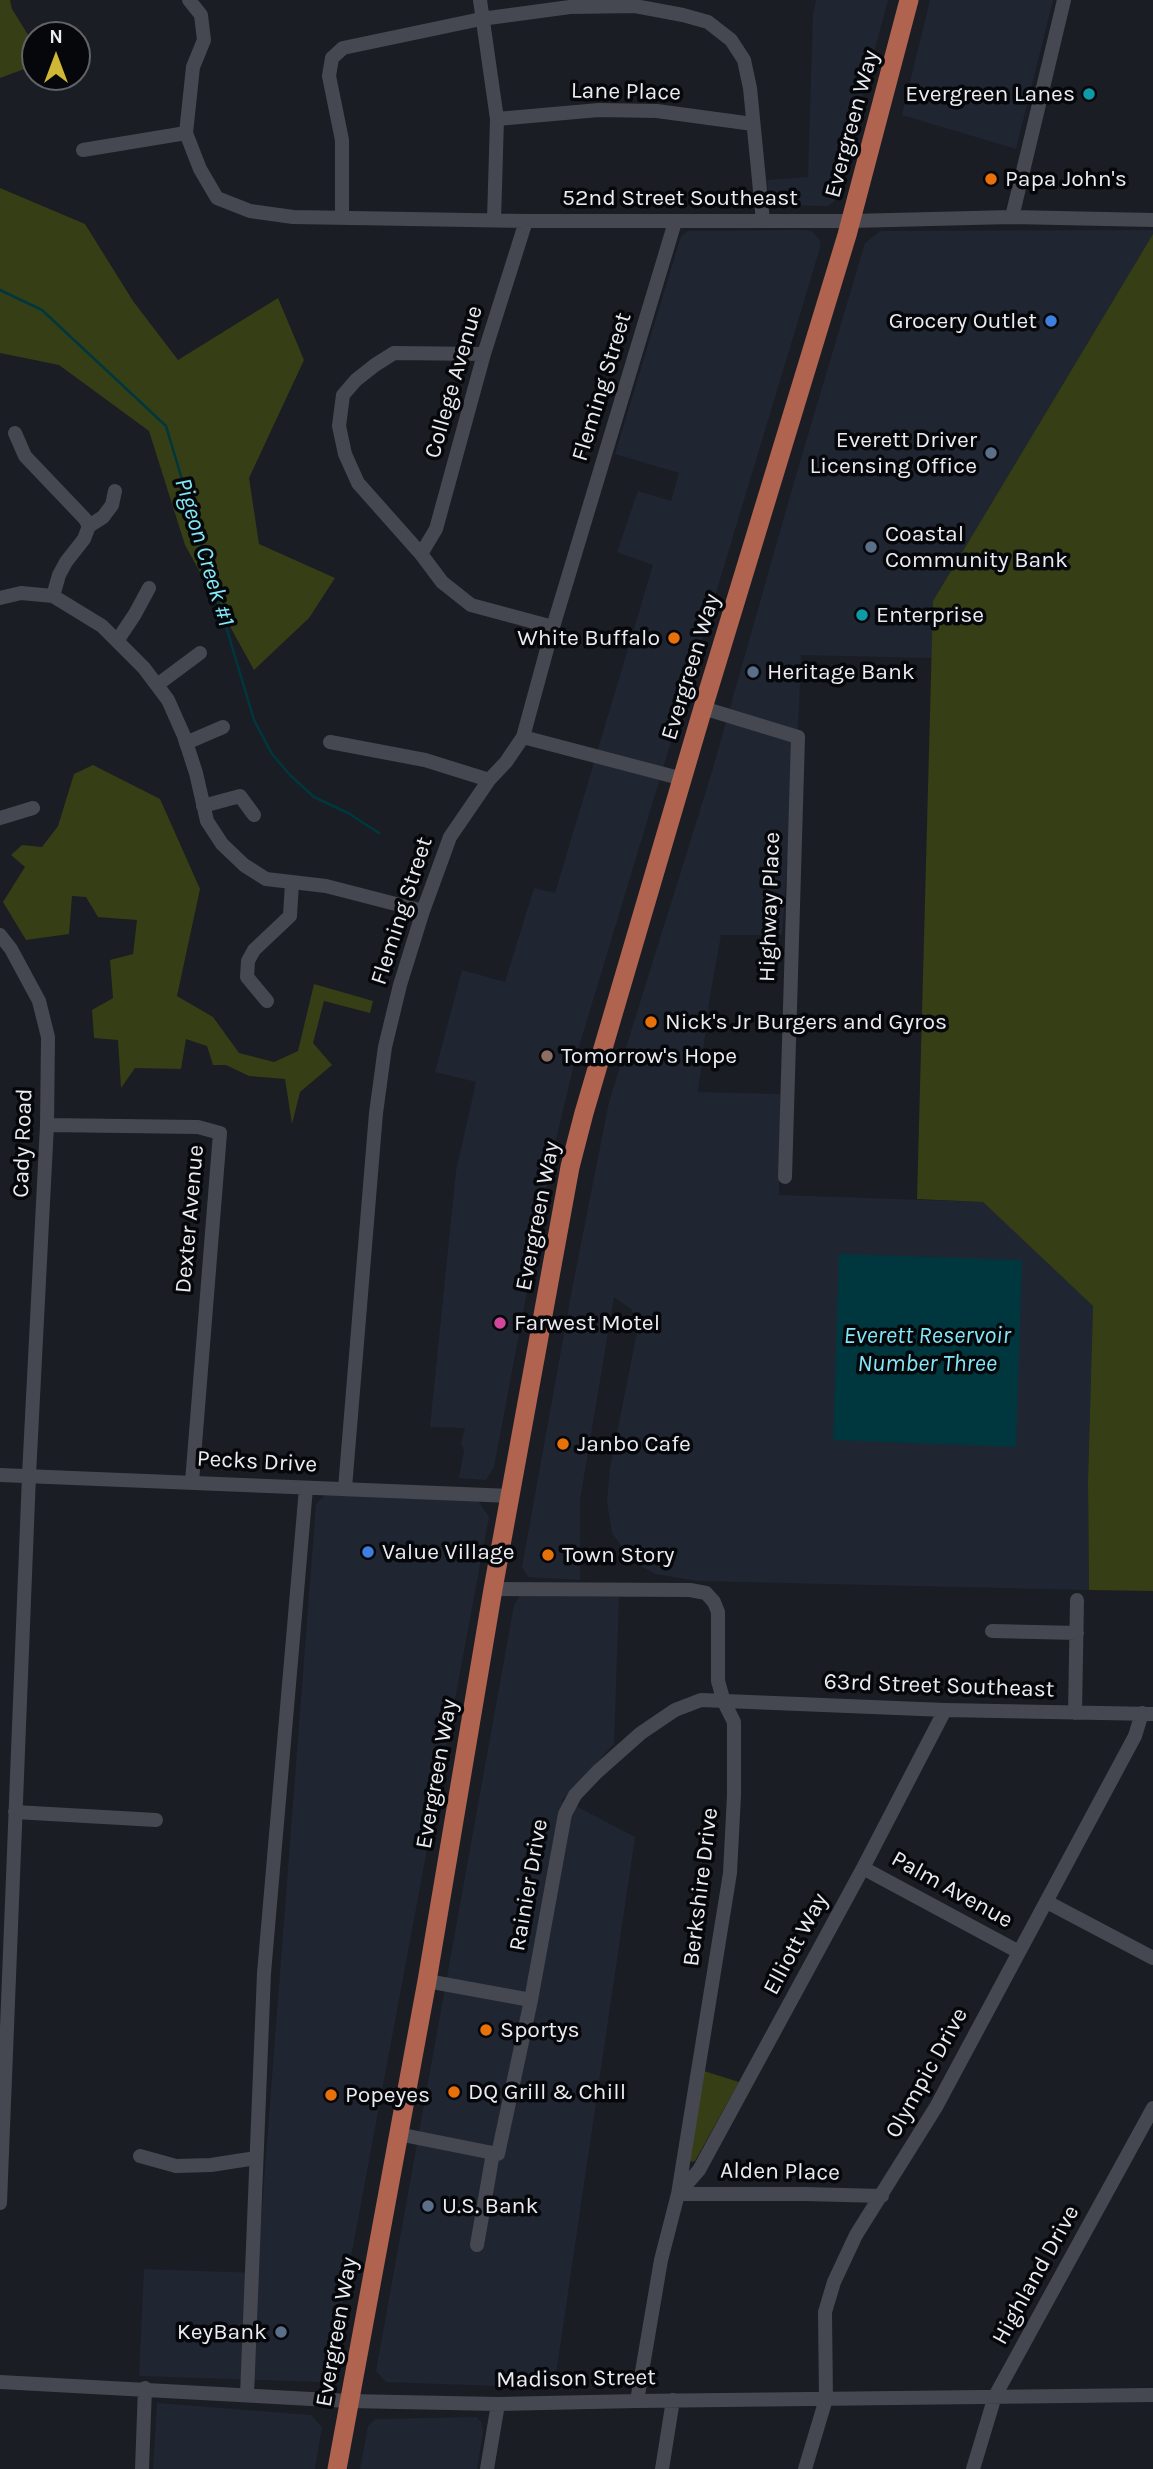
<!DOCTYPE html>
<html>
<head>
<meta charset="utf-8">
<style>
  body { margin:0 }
  #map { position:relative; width:1153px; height:2469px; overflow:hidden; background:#1a1d24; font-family:Karla,sans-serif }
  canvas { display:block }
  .north { position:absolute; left:21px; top:21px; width:70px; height:70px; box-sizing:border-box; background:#06070a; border:2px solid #616366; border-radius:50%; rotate:0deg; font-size:19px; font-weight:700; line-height:28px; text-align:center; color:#eaecf1 }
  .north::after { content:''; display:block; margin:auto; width:24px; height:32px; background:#d0b736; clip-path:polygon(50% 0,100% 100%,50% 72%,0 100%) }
</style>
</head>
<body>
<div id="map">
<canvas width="1153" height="2469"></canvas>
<div class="north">N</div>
</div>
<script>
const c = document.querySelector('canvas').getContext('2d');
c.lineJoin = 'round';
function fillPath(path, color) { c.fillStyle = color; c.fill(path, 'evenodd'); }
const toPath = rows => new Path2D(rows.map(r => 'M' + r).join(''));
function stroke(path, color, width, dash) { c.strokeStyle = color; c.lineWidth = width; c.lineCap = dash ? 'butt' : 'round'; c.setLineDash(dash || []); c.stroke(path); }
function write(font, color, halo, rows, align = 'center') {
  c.font = font + ' Karla,sans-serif'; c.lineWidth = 7; c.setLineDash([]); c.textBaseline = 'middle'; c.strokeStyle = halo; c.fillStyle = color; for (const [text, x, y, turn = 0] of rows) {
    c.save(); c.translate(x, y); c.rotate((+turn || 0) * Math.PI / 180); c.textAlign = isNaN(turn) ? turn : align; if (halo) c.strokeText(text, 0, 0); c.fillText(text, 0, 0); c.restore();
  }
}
fillPath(toPath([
  [816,0,888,0,834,202,827,206,769,205,767,180,808,177,813,14],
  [930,0,1053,0,1016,149,902,115],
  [805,230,813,232,820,241,820,248,575,1060,554,1148,494,1467,486,1480,459,1478,464,1451,461,1443,465,1428,430,1427,456,1171,476,1082,435,1072,462,970,505,982,534,888,555,893,653,565,617,552,638,491,671,501,679,473,615,454,681,236,688,231],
  [1153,230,1153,234,933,601,933,658,801,655,799,708,782,935,721,935,710,996,698,1092,780,1094,779,1195,983,1202,1093,1306,1088,1480,1089,1590,697,1581,655,1574,633,1562,612,1533,607,1502,610,1468,638,1327,632,1310,614,1297,580,1500,580,1580,528,1577,522,1567,573,1284,609,1102,711,775,792,489,865,243,880,231],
  [325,1495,477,1499,489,1517,329,2375,322,2382,139,2376,144,2269,257,2273,316,1504],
  [520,1596,619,1597,614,1744,561,1801,578,1807,635,1837,554,2388,386,2382,376,2371,514,1605],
  [157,2403,311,2415,322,2427,315,2469,153,2469],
  [477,2417,481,2422,483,2432,477,2469,360,2469,368,2426,375,2419]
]), '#202532');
fillPath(toPath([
  [0,0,10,0,12,9,35,46,35,65,0,78],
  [0,188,85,224,133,301,178,360,278,298,304,360,249,478,259,544,335,578,309,618,254,670,185,545,149,431,59,365,0,353],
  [1153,234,1153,1591,1089,1590,1088,1480,1093,1306,983,1202,917,1199,933,601],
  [93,765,160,799,200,889,177,996,213,1017,239,1053,274,1062,298,1051,314,984,373,1001,370,1013,324,1001,313,1043,332,1065,300,1092,292,1124,285,1079,249,1076,226,1065,213,1065,207,1046,186,1039,181,1069,135,1068,121,1088,118,1040,94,1038,92,1010,113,998,110,960,133,954,137,920,98,917,86,897,72,896,69,934,26,940,3,902,25,867,11,855,22,845,42,847,58,826,74,774],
  [704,2071,739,2082,695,2161,692,2162,689,2160]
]), '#363e15');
fillPath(toPath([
  [839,1254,1022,1260,1016,1447,833,1440]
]), '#00373e');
stroke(toPath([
  [0,290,42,310,166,426,254,720,272,754,290,775,314,797,348,813,379,833]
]), '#00373e', 2.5);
stroke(toPath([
  [189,0,201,15,204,40,193,67,186,133,200,169,217,198,250,211,293,217,526,221,851,221,1012,217,1153,220],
  [480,0,497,119,494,220],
  [497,119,599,110,657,111,753,124],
  [83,150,186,133],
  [1012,217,1064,0],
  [342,218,342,140,329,76,332,58,343,48,481,19,570,7,635,6,683,15,708,22,731,40,744,60,750,88,763,221],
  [484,354,394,353,375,365,356,380,343,395,339,426,345,454,358,483,421,554,442,582,471,605,553,627],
  [15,433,25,456,85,519,89,526],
  [421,554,436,529,484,354,526,221],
  [53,596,59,575,66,562,84,539,89,526,103,517,112,505,115,491],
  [0,598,21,593,53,596,102,626,144,668,168,700,184,736,196,773,207,821,222,844,244,865,266,879,326,886,423,911],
  [117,641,135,614,149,588],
  [157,685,200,653],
  [703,708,798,737,785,1177],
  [523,737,683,779],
  [330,742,425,760,489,780],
  [186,743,223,727],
  [203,806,240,796,254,815],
  [0,818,33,808],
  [0,935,11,949,39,1001,48,1037,47,1125,29,1475,0,2203],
  [267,1001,247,977,248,961,254,950,290,916,292,883],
  [47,1125,198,1127,220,1133,192,1482],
  [0,1475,511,1496],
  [345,1488,376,1113,385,1047,400,985,423,911,450,837,489,780,506,762,523,737,553,627,675,222],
  [493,1589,690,1590,706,1593,714,1602,718,1612,718,1681,724,1702,734,1722,734,1795,730,1873,678,2194,661,2260,637,2401],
  [992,1631,1077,1633],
  [1075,1713,1077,1600],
  [15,1812,156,1820],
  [863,1868,1019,1952],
  [1047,1902,1153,1958],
  [427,1981,531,2000],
  [398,2134,498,2154,531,2000,565,1814,575,1795,597,1772,641,1733,675,1710,701,1700,945,1710,1153,1714],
  [140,2156,176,2166,211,2165,256,2158],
  [679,2193,699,2170,863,1868,945,1710],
  [678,2194,805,2194,882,2196],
  [477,2245,493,2153],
  [0,2382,348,2401,498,2404,637,2401,1153,2395],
  [247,2395,264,1973,306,1488],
  [142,2469,145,2388],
  [487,2469,498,2404],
  [662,2469,673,2400],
  [805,2469,826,2399,825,2312,834,2282,856,2235,936,2107,1135,1736,1142,1713],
  [973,2469,995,2396,1153,2108]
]), '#454850', 14);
stroke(toPath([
  [337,2469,427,1981,493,1589,570,1167,584,1113,703,708,847,235,909,0]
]), '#b0634e', 19);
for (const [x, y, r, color] of [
  [1089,94,7,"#0f9aa8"],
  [991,179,7,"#e8710a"],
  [1051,321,7,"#3f7fe0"],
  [991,453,7,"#5c6f8a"],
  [871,547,7,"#5c6f8a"],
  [862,615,7,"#0f9aa8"],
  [674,638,7,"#e8710a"],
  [753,672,7,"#5c6f8a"],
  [651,1022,7,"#e8710a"],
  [547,1056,7,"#8d6e63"],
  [500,1323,7,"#d1479c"],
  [563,1444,7,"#e8710a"],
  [368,1552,7,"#3f7fe0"],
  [548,1555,7,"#e8710a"],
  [486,2030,7,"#e8710a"],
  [454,2092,7,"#e8710a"],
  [331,2095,7,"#e8710a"],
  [428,2206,7,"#5c6f8a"],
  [281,2332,7,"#5c6f8a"]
]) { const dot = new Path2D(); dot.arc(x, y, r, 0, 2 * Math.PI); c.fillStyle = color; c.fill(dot); stroke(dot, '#06070a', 2.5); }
write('23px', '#eaecf1', '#06070a', [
  ["Lane Place",626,92,1],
  ["Evergreen Way",852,124,-75],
  ["52nd Street Southeast",680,198],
  ["College Avenue",454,382,-74],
  ["Fleming Street",602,387,-73],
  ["Evergreen Way",691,667,-73],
  ["Highway Place",770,907,-88],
  ["Fleming Street",402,911,-72],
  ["Cady Road",23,1143,-88],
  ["Evergreen Way",538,1216,-79],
  ["Dexter Avenue",190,1219,-85],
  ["Pecks Drive",257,1462,3],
  ["63rd Street Southeast",939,1686,2],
  ["Evergreen Way",437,1774,-80],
  ["Rainier Drive",529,1885,-80],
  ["Berkshire Drive",701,1887,-83],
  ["Palm Avenue",952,1890,29],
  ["Elliott Way",796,1944,-62],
  ["Olympic Drive",927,2073,-61],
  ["Alden Place",780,2172,1],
  ["Highland Drive",1036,2275,-61],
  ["Evergreen Way",337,2332,-80],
  ["Madison Street",576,2379,-1]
]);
write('23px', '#eaecf1', '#06070a', [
  ["Evergreen Lanes",1075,94,"right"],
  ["Papa John's",1005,179],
  ["Grocery Outlet",1037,321,"right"],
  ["Everett Driver",977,440,"right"],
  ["Licensing Office",977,466,"right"],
  ["Coastal",885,534],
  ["Community Bank",885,560],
  ["Enterprise",876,615],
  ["White Buffalo",660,638,"right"],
  ["Heritage Bank",767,672],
  ["Nick's Jr Burgers and Gyros",665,1022],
  ["Tomorrow's Hope",561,1056],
  ["Farwest Motel",514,1323],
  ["Janbo Cafe",577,1444],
  ["Value Village",382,1552],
  ["Town Story",562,1555],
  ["Sportys",500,2030],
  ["DQ Grill & Chill",468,2092],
  ["Popeyes",345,2095],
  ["U.S. Bank",442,2206],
  ["KeyBank",267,2332,"right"]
], 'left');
write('italic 24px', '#82e8f8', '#06070a', [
  ["Pigeon Creek #1",204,552,73],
  ["Everett Reservoir",927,1336],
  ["Number Three",927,1364]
]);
</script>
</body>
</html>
